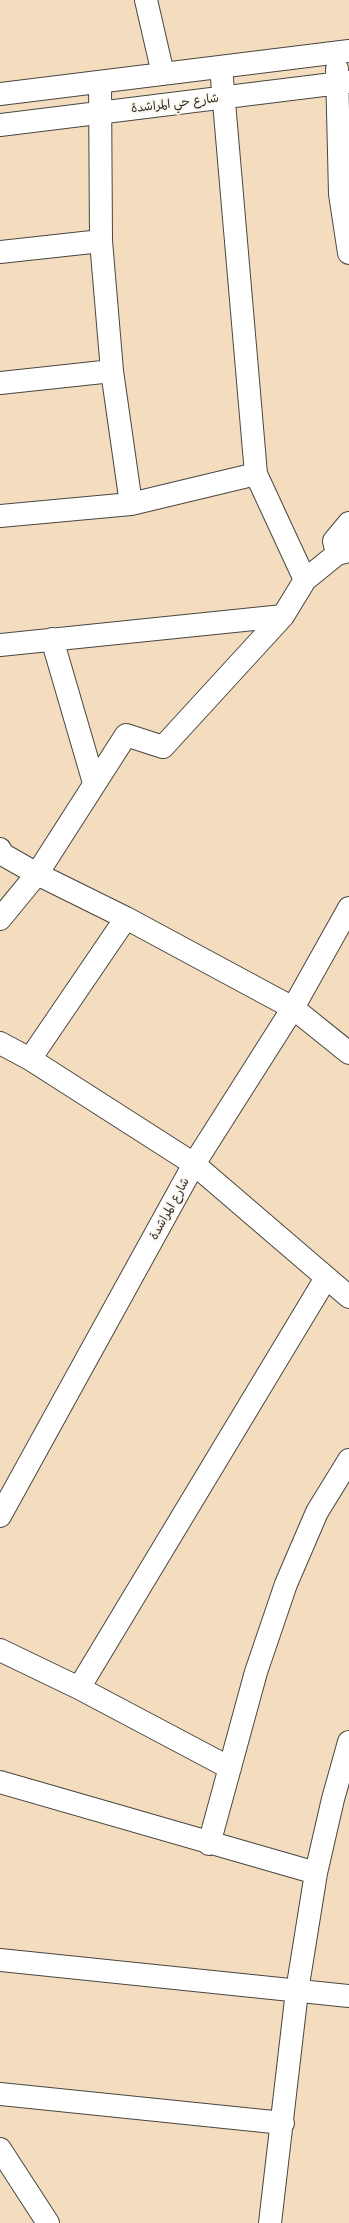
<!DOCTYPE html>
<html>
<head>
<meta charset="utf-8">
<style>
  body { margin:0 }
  canvas { display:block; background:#f3ddbe }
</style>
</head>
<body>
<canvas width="349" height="2223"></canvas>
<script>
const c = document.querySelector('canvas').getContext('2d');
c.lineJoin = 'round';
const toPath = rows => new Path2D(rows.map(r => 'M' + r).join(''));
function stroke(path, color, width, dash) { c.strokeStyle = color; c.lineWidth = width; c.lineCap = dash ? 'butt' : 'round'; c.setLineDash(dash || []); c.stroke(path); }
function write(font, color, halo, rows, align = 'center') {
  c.font = font + ' "Balsamiq Sans","Playpen Sans Arabic",sans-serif'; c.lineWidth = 4; c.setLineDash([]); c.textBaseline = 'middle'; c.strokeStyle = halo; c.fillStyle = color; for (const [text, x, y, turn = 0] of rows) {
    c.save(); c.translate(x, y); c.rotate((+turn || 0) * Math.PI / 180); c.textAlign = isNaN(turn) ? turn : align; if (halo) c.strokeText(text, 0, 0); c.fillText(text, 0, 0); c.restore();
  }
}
const minor = toPath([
  [146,0,163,74],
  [337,69,340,194,349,253],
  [100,82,101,241,112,371,131,504],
  [0,94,349,51],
  [0,125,349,82],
  [0,252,101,241],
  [0,383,112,371],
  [0,516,131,504,256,474],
  [337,554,334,541,349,523],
  [305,580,337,554,349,551],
  [52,639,94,783],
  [0,645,283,616],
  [0,849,2,854,37,874,126,918],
  [0,919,37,874,126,735,163,747,283,616,305,580,256,474,221,67],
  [0,1043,30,1059,194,1164,349,1297],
  [30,1059,126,918,293,1008,349,1053],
  [0,1516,194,1164,293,1008,349,908],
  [0,1650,79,1688,230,1768],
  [79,1688,326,1278],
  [0,1782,316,1873],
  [209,1844,256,1672,286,1584,317,1512,349,1460],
  [0,1960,349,1996],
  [0,2094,283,2123],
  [0,2149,48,2223],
  [270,2223,297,1991,316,1873,333,1799,349,1742]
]);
stroke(minor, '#494641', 24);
stroke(minor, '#fff', 22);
write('12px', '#2b2b2b', '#fbf7ec', [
  ["شارع حي المراشدة",175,104,-7],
  ["شارع المراشدة",170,1209,-61]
]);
</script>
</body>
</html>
